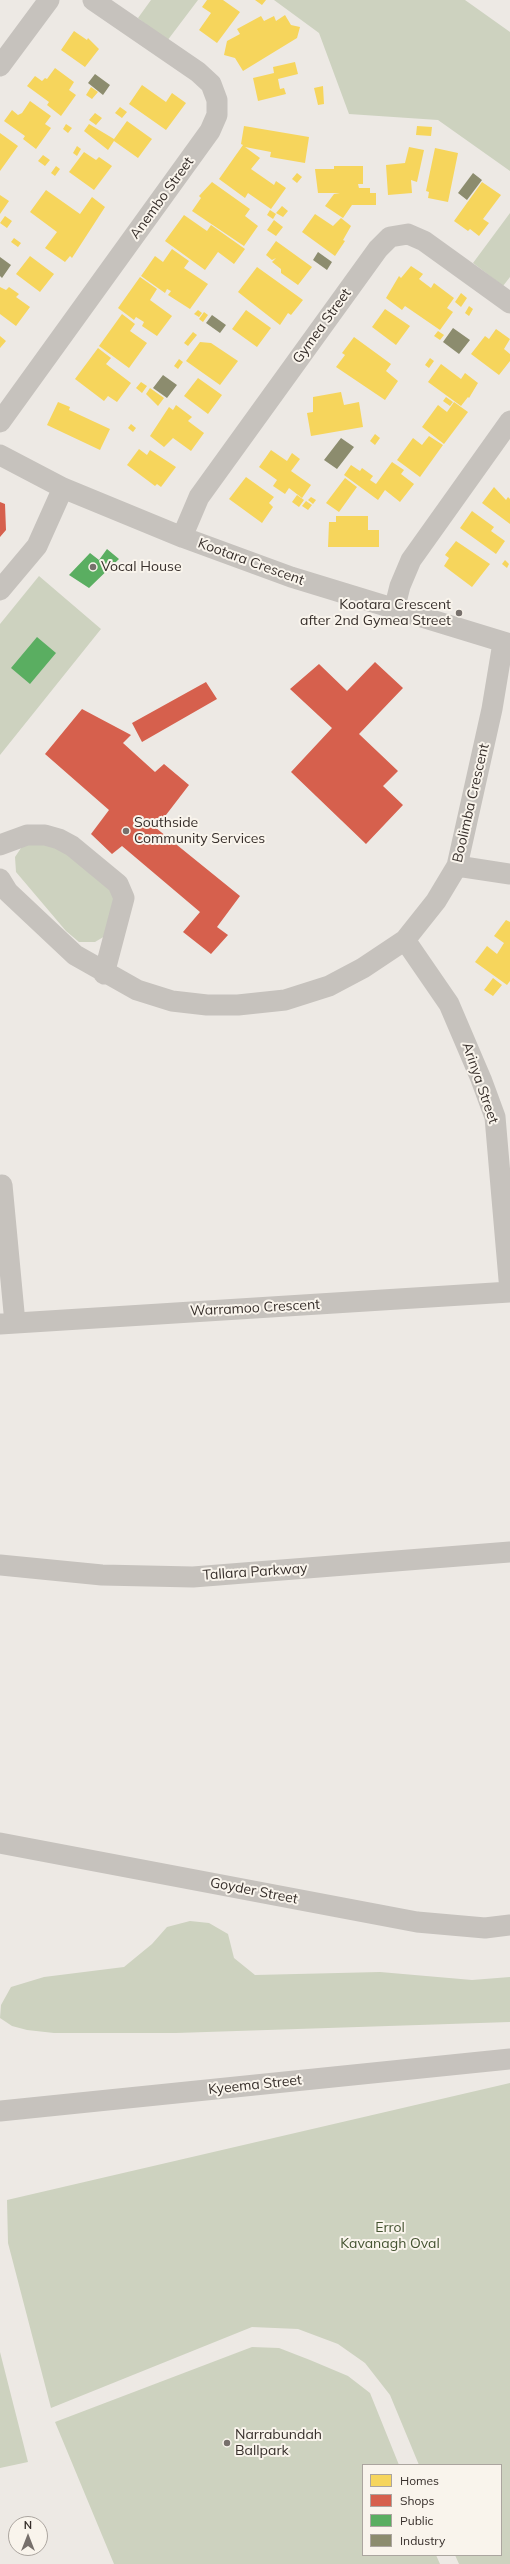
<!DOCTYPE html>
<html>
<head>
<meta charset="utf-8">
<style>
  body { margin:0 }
  #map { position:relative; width:510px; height:2564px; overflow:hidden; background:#ede9e4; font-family:Mulish,sans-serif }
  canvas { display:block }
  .legend { position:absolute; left:362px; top:2464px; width:140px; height:92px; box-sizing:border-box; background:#f9f4ec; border:1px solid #aba59f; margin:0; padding:5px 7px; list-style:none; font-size:12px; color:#372f2b }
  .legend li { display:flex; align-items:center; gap:8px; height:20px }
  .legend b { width:20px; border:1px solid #aba59f }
  .north { position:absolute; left:8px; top:2516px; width:40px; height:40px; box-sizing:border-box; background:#f9f4ec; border:1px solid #aba59f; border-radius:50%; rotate:0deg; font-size:11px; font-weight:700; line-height:16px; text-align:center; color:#372f2b }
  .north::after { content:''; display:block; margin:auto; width:14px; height:18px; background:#77706c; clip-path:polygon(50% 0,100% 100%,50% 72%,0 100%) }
</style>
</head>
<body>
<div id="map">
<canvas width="510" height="2564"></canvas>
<ul class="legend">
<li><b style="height:11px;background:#f6d55c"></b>Homes</li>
<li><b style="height:11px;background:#d6604d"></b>Shops</li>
<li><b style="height:11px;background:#5aae61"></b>Public</li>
<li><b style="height:11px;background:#8c8c6e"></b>Industry</li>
</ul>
<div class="north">N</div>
</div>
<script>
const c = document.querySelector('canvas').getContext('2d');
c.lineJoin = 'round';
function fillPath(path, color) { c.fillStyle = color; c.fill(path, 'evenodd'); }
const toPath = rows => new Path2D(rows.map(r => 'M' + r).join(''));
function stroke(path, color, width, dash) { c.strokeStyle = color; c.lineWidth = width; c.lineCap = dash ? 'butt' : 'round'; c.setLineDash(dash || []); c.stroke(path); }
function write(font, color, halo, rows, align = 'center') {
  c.font = font + ' Mulish,sans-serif'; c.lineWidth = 4; c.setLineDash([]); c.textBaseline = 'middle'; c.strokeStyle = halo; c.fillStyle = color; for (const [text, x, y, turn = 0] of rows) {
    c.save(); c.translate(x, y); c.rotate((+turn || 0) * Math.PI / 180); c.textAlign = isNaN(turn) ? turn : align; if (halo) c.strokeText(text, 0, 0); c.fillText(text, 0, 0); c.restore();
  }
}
fillPath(toPath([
  [151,0,198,0,167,41,138,18],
  [274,0,465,0,510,32,510,171,438,120,349,114,319,33],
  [510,213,510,277,503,286,473,263],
  [39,576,101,629,0,755,0,624],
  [51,842,106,883,114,898,105,936,95,942,79,942,66,931,16,872,15,857,23,845],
  [190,1921,209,1923,228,1934,234,1958,255,1975,380,1972,472,1980,510,1977,510,2022,176,2033,54,2033,27,2030,12,2026,0,2018,1,2005,11,1987,44,1977,124,1967,152,1944,167,1927],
  [510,2083,510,2564,459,2564,455,2555,501,2555,501,2465,419,2465,390,2395,365,2363,338,2344,298,2329,252,2327,51,2408,8,2243,7,2200],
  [252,2347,279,2348,310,2360,348,2376,370,2393,399,2465,363,2465,363,2555,436,2555,440,2564,114,2564,55,2422],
  [0,2352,28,2462,0,2468]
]), '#cdd2bf');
fillPath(toPath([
  [207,0,223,0,240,12,217,43,199,30,211,13,202,7],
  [255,0,266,0,262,5],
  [285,15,291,25,300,27,297,38,243,71,235,58,224,55,227,41,240,34,237,29,261,16,264,21,274,16,276,21],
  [74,31,87,40,88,38,99,49,85,67,61,50],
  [295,62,298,74,278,79,280,89,284,88,286,94,258,101,253,78,274,73,273,67],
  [55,68,74,82,69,90,76,95,61,116,47,105,49,102,27,86,35,76,42,81,45,78,47,79],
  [142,85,166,102,172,93,186,103,166,130,129,104],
  [323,86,324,104,318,105,314,88],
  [91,87,98,92,92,99,86,95],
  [30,101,51,116,45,124,51,128,36,149,23,139,25,136,4,121,12,110,18,115,22,113],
  [120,107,127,112,122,118,115,113],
  [95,113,102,118,96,125,89,120],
  [127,121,152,139,138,158,114,141,108,150,84,131,89,124,114,139],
  [66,124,72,128,68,133,63,129],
  [244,126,309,137,305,163,270,157,271,152,245,147,260,158,251,169,274,185,276,181,286,188,271,209,248,193,245,198,219,179,243,145,241,144],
  [417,126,432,127,431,136,416,135],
  [0,133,18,146,0,171],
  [77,146,81,149,77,156,73,153],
  [409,147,424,150,417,182,411,180,412,193,388,195,386,165,405,163],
  [435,148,458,153,448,202,428,198,429,192,426,191],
  [84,152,96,160,99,157,112,166,94,190,69,172],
  [43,155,50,160,45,166,38,161],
  [56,166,60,169,55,176,51,173],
  [334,166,363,166,363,184,358,184,359,188,370,188,370,193,376,193,376,205,352,205,343,218,325,206,334,194,340,193,318,193,315,169,334,169],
  [297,173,302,177,297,183,292,179],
  [212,182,250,209,245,216,258,226,244,246,192,211,201,198,199,196],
  [482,182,501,195,483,219,489,223,479,236,470,229,468,231,454,221],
  [46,190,80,214,92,197,105,207,72,258,70,256,65,262,45,248,57,232,30,212],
  [0,195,9,201,0,214],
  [282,206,288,211,283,217,276,213],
  [270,210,276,214,273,219,267,215],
  [315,214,333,226,341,218,351,226,343,240,345,241,335,256,302,232],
  [184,215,207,231,211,225,245,249,234,264,218,252,205,270,165,241],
  [5,216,12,221,7,228,0,223],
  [274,220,283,227,276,236,267,230],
  [14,238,21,243,18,247,11,242],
  [276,241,312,267,298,285,281,273,281,269,272,262,276,258,272,260,266,255],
  [172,249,189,261,184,268,208,284,190,309,168,295,171,291,167,289,165,293,141,276,155,256,163,262],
  [30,256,54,274,40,292,16,274],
  [411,266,423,274,419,279,431,288,434,283,454,298,447,308,453,312,440,330,405,306,402,310,386,298,399,276,401,278],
  [257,267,303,300,291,315,288,313,280,325,238,292],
  [140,277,157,289,150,300,172,316,157,336,142,326,144,322,136,317,134,320,118,308],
  [0,287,6,290,9,287,19,294,16,297,30,307,16,326,0,314],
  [461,293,467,298,461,307,455,302],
  [469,306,473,309,469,316,465,313],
  [385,309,410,326,396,345,372,327],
  [198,310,202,313,199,317,194,314],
  [246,310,271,328,257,347,232,329],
  [204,312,208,315,203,322,199,319],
  [122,314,135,324,130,331,147,343,129,368,99,346],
  [496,329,510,339,504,349,510,354,510,361,499,375,471,354,485,336,489,339],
  [438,331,444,335,440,340,434,336],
  [193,332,197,335,188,346,184,343],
  [0,336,6,341,0,348],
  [354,337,391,364,386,371,398,381,385,400,336,367,345,355,342,353],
  [200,342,211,343,238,361,220,385,186,361],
  [98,348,111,358,106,364,131,383,117,402,108,396,104,401,75,379],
  [430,358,434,361,429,368,425,365],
  [179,359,183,362,178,369,174,366],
  [441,364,461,379,465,373,478,383,469,398,468,397,461,406,428,382],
  [198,378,222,395,208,414,184,396],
  [141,382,147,386,142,393,136,388],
  [150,388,164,398,158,406,146,394],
  [341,392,344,405,359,402,363,427,311,436,307,413,313,412,313,397],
  [446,397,453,402,450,406,443,401],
  [58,402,70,407,69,410,110,429,100,450,47,425],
  [454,402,468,412,444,444,422,427,438,405,447,412],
  [176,405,192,417,188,421,204,433,191,451,173,438,164,447,150,436,169,407,173,410],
  [131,424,136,428,133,432,128,428],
  [375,434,380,438,375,445,370,441],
  [429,436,443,445,420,477,397,460,413,438,422,445],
  [139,449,147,455,150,450,176,467,161,487,157,484,155,486,127,465],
  [271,450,287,461,292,453,300,459,291,471,311,485,302,498,289,488,285,494,273,486,277,480,259,467],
  [392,462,404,470,401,474,414,484,400,502,385,490,378,500,344,475,351,465,360,471,362,468,373,476,370,480,376,484],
  [246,477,274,497,269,503,273,507,262,523,229,499],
  [345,478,357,487,339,512,326,503],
  [494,487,506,500,508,497,510,499,510,524,482,503],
  [297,495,304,500,299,507,292,502],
  [311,497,316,500,313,504,308,500],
  [306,501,312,505,308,510,302,506],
  [472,511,494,527,491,531,505,541,496,554,460,528],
  [336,516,368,516,368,530,379,530,379,547,328,547,329,522,336,522],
  [456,541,490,564,472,587,444,566,449,558,445,555],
  [505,560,509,564,507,568,502,564],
  [506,920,510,922,510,981,507,985,475,962,487,946,497,954,504,943,494,936],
  [493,978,502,985,493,996,484,990]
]), '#f6d55c');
fillPath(toPath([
  [0,502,5,504,6,530,0,537],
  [375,662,403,688,359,734,398,771,383,786,403,805,366,844,291,772,332,728,290,689,319,664,347,691],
  [206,682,217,699,142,742,132,723],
  [82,709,131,735,123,743,155,772,164,764,189,785,156,828,240,896,217,927,228,935,211,954,183,932,200,912,122,846,112,854,91,834,109,810,45,754]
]), '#d6604d');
fillPath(toPath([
  [107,549,119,559,89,588,69,575,90,553,99,560],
  [37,637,56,653,30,684,11,668]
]), '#5aae61');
fillPath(toPath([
  [95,74,110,85,103,95,88,83],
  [473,173,482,180,467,200,458,193],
  [318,252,332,262,327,270,313,260],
  [0,257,11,265,2,278,0,276],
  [212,315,226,325,220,333,206,323],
  [453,328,470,340,459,354,443,342],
  [163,375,177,385,167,398,153,388],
  [341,438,354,447,337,469,324,460]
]), '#8c8c6e');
stroke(toPath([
  [0,66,49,0],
  [0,422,210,131,217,115,217,100,211,84,198,72,93,0],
  [0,455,63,488,182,537,291,577,510,644],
  [182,537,199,497,378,249,390,237,408,234,424,241,510,303],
  [0,590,37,546,63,488],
  [394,610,400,586,411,560,510,421],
  [0,845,27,835,45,835,59,839,72,846,118,884,124,898,104,974],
  [457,866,510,874],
  [0,879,8,892,75,955,137,990,172,1001,207,1005,238,1005,285,1000,329,986,363,968,405,940,436,901,457,866,492,709,503,643],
  [405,940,449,1004,481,1079,495,1117,510,1291],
  [2,1185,15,1323],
  [0,1324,510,1292],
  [0,1565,102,1575,193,1577,510,1552],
  [0,1843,417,1922,485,1928,510,1925],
  [0,2111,510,2059]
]), '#c6c2bd', 21);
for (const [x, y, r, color] of [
  [93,567,4,"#77706c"],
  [459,613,4,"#77706c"],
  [126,831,4,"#77706c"],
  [227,2443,4,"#77706c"]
]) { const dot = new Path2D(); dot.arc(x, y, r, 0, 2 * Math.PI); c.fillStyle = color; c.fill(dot); stroke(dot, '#f9f4ec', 1.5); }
write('14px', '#372f2b', '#f9f4ec', [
  ["Anembo Street",162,198,-54],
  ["Gymea Street",322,326,-54],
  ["Kootara Crescent",251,562,20],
  ["Boolimba Crescent",471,803,-77],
  ["Arinya Street",480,1083,71],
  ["Warramoo Crescent",255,1308,-3],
  ["Tallara Parkway",255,1572,-4],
  ["Goyder Street",254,1891,11],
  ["Kyeema Street",255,2085,-6]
]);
write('14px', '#372f2b', '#f9f4ec', [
  ["Vocal House",101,567],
  ["Kootara Crescent",451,605,"right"],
  ["after 2nd Gymea Street",451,621,"right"],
  ["Southside",134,823],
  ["Community Services",134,839],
  ["Narrabundah",235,2435],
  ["Ballpark",235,2451]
], 'left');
write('14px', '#445331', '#f9f4ec', [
  ["Errol",390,2228],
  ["Kavanagh Oval",390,2244]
]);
</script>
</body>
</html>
